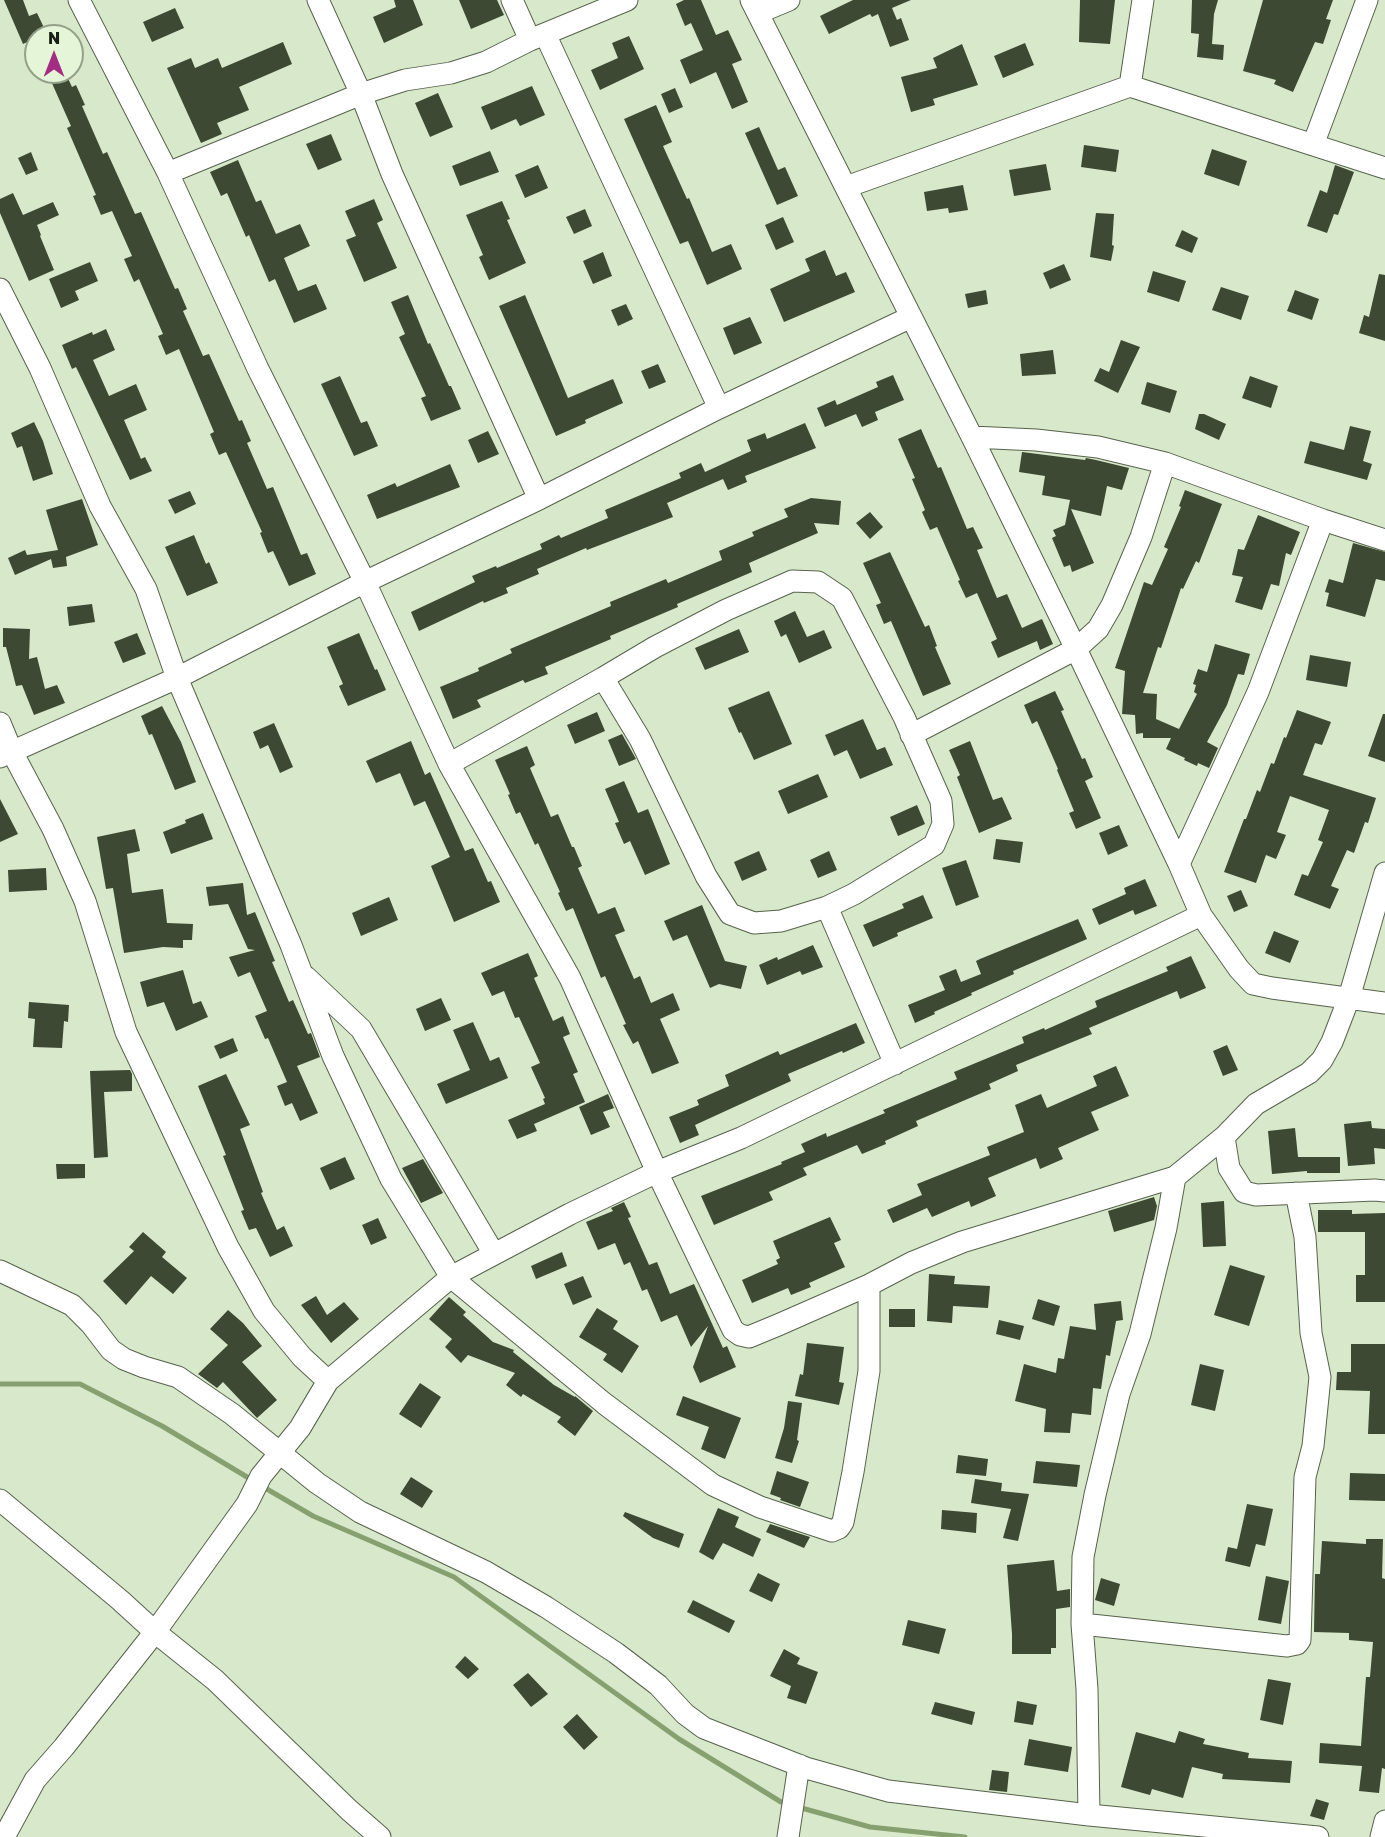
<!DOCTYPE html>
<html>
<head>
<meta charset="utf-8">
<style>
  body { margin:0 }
  #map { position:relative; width:1385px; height:1837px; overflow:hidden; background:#d8e8cb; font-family:"Golos Text",sans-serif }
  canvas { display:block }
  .north { position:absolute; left:24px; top:24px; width:60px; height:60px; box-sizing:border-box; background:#e5f5d8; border:2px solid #94a08a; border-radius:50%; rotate:0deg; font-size:16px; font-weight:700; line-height:24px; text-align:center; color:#1a2015 }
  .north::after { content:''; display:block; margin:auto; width:21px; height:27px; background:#a42d84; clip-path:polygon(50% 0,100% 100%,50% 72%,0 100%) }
</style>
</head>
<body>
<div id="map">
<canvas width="1385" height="1837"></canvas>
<div class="north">N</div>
</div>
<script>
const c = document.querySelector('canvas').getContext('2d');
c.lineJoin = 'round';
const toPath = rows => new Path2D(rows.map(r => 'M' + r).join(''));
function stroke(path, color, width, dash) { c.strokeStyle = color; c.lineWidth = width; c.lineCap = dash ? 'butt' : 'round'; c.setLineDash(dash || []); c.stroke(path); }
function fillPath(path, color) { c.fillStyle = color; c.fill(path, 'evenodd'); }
stroke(toPath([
  [0,1384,80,1384,162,1426,252,1480],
  [260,1485,313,1516,454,1577,679,1739,781,1802,789,1805],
  [798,1807,870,1827,965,1837]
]), '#87a070', 5);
fillPath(toPath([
  [4,0,23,0,29,16,37,13,47,34,36,36,36,38,23,44],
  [394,0,413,0,423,25,384,43,373,17,396,7],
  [459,0,497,0,504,15,471,29],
  [684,0,701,0,716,35,728,30,742,60,732,64,748,102,732,109,716,72,690,84,680,60,703,50,691,23,685,26,676,4],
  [853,0,911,0,892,8,897,20,901,18,909,40,890,47,878,14,872,17,870,14,829,34,820,16],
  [1080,0,1115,0,1110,44,1079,42],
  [1192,0,1218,0,1214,14,1212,44,1224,45,1223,60,1197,57,1199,34,1191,33],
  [1263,0,1333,0,1326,19,1331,20,1323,44,1315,42,1293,92,1274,84,1276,80,1243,71],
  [175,8,184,28,152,42,143,22],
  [629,36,644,69,600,90,591,70,618,58,612,43],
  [283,42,292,64,239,87,249,110,217,123,222,134,201,143,167,68,191,58,195,68,218,58,222,68],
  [1025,43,1034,65,1003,78,994,56],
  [962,44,978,85,933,99,935,105,911,112,901,77,937,68,933,58],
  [47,72,65,72,72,87,76,85,85,105,82,106,103,154,107,152,135,214,141,212,175,289,178,288,187,309,183,311,203,356,209,354,239,421,242,420,251,441,247,443,267,489,273,487,301,555,307,553,316,574,289,586,273,551,268,553,260,533,262,532,226,452,219,455,210,434,214,432,179,349,166,355,158,336,163,334,139,279,134,282,124,259,132,256,112,211,101,215,93,196,96,195,67,128,71,126],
  [532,86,545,115,520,126,516,119,491,130,481,107],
  [675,88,683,107,669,113,661,94],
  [438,93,453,127,430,137,415,103],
  [656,105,672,142,663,146,687,199,689,198,712,252,731,244,742,269,707,285,688,241,680,244,624,119],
  [759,127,778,170,785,167,798,196,777,205,745,133],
  [331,134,342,160,318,170,306,144],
  [1084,145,1119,150,1116,172,1081,167],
  [1212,149,1247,161,1239,186,1204,174],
  [490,151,499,172,460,186,452,166],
  [31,152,38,170,26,175,18,158],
  [238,160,256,202,261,200,276,234,300,224,310,246,284,258,298,291,316,284,327,309,294,323,275,279,269,282,249,235,246,237,227,193,221,196,210,172],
  [1046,164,1051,190,1014,196,1009,170],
  [538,165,548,188,525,198,515,175],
  [1335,165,1354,172,1338,215,1334,214,1327,233,1307,226,1320,190,1327,193],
  [963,185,968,210,949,213,948,208,927,211,924,192],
  [13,193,23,215,53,202,59,215,37,225,41,235,40,236,54,270,29,281,0,213,0,199],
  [374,199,383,220,377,223,397,268,364,282,346,240,356,236,345,211],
  [502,201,510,219,507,220,526,263,489,280,479,257,483,255,466,215],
  [585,209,592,226,574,234,566,217],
  [1096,213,1114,214,1112,245,1114,246,1111,261,1090,257],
  [783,217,794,242,776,250,765,225],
  [1182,230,1198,238,1192,253,1175,246],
  [825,250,836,276,846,272,855,292,784,322,770,289,810,271,805,259],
  [603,252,612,276,593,284,583,261],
  [90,262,98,281,75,291,79,300,61,308,49,279],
  [1064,264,1071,280,1050,289,1043,273],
  [1153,271,1186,281,1179,302,1147,292],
  [1379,274,1385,275,1385,341,1359,333,1364,315,1369,317],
  [1221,287,1249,296,1241,320,1212,310],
  [986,290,988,304,968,308,965,294],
  [1295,290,1319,299,1312,320,1287,311],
  [408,295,428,344,430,343,449,386,451,386,461,409,431,421,421,398,426,396,399,337,405,334,391,302],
  [525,295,568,398,613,379,623,403,585,420,586,423,556,436,499,306],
  [626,304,633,319,618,326,611,310],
  [750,317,762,343,734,355,723,328],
  [106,329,115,350,93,360,109,396,136,384,147,410,124,420,141,459,145,457,152,471,130,480,76,367,72,369,62,345,92,332,93,335],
  [1121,340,1140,347,1118,393,1094,381,1100,368,1109,372],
  [1053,350,1056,374,1022,376,1020,354],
  [658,364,666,382,649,389,641,371],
  [893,375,904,400,875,412,878,420,862,427,856,414,825,427,817,408,835,400,837,405,878,387,876,382],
  [340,376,361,423,367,421,378,446,354,456,321,384],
  [1250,376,1278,386,1271,408,1242,398],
  [1147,382,1177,391,1170,413,1141,404],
  [1199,414,1204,414,1226,424,1219,440,1195,429],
  [34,422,43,441,53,474,33,481,22,446,17,448,11,433],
  [805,423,816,448,745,476,747,482,728,490,723,479,667,503,673,517,587,550,586,548,537,569,539,574,506,588,508,593,484,603,483,601,419,631,411,612,475,582,472,576,496,566,497,568,542,549,540,544,559,535,561,538,608,518,605,510,681,478,679,473,701,463,705,472,751,451,747,440,765,433,767,439],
  [1350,426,1371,431,1363,461,1372,464,1367,480,1304,463,1310,441,1344,450],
  [921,429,938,468,941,467,967,529,973,527,983,548,977,550,997,598,1007,594,1022,628,1042,619,1053,644,1040,650,1037,641,998,658,991,642,997,639,977,593,966,598,958,581,960,580,937,527,930,530,922,512,925,510,912,479,915,478,898,439],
  [488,431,499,454,478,463,468,440],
  [1022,452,1085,460,1086,458,1096,460,1129,468,1122,490,1107,486,1101,516,1071,509,1094,563,1072,572,1070,565,1064,567,1052,538,1056,536,1053,530,1065,525,1070,500,1042,495,1045,476,1019,472],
  [450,464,460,487,377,519,367,495,395,483,397,487],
  [1185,490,1222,504,1199,563,1196,561,1183,589,1181,588,1161,648,1158,647,1143,693,1157,694,1156,719,1179,729,1197,694,1194,692,1196,685,1193,684,1198,669,1207,672,1215,644,1250,654,1244,675,1238,674,1227,705,1207,742,1218,748,1209,768,1198,763,1197,766,1184,760,1185,758,1166,749,1171,738,1143,738,1143,733,1136,734,1135,715,1122,714,1125,671,1115,668,1144,582,1152,585,1168,549,1164,547,1181,507,1179,506],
  [190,491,196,504,175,514,168,500],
  [811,498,841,501,839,525,814,523,818,533,749,563,752,572,677,604,678,607,610,636,611,639,545,667,548,674,525,683,523,680,477,700,481,707,453,719,440,687,479,671,478,668,512,653,510,649,611,606,610,602,666,579,668,583,722,560,719,551,754,536,752,532,788,517,784,509],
  [82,499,98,545,66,557,67,566,53,568,51,559,15,575,8,558,25,550,27,555,58,550,46,510],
  [870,512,883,527,870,539,856,523],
  [1258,515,1300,532,1291,555,1286,553,1279,586,1271,584,1262,610,1235,602,1243,577,1232,575,1238,549,1244,550],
  [194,535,206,564,209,562,218,583,187,596,165,547],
  [1353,543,1385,552,1385,581,1376,579,1365,617,1326,606,1329,593,1325,592,1329,579,1343,583],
  [890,552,925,627,929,625,937,646,935,647,951,684,923,696,891,621,884,624,876,605,881,603,863,563],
  [92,604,95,622,69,626,67,607],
  [795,611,807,637,824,630,832,648,799,663,786,634,781,637,774,621],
  [3,628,30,629,29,659,37,657,45,689,57,685,65,703,34,715,22,685,16,686,6,647,3,647],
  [739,629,749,652,705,670,695,648],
  [137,633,146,654,123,663,114,642],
  [359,633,375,670,377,669,386,690,348,706,339,686,343,684,327,647],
  [1310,655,1351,662,1347,687,1306,680],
  [769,691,792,744,754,760,741,732,739,733,728,708],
  [1055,691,1064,710,1061,711,1082,759,1085,758,1093,777,1085,781,1101,818,1076,829,1069,813,1074,811,1057,770,1058,769,1037,721,1032,724,1024,705],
  [162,706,181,742,196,782,175,790,152,734,149,735,141,716],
  [1297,710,1331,722,1322,745,1315,743,1303,775,1376,798,1368,823,1365,822,1354,853,1347,850,1331,886,1339,889,1330,909,1294,895,1302,874,1308,876,1323,842,1318,840,1329,810,1290,796,1277,832,1286,835,1276,859,1266,855,1256,883,1224,872,1244,819,1246,819,1257,790,1260,792,1271,763,1274,764,1284,737,1286,738],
  [597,712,605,731,575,744,567,725],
  [1383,714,1385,714,1385,762,1368,756],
  [863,719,877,750,885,747,893,765,860,779,847,750,834,756,825,735],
  [274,723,293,767,280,773,268,745,260,749,253,732],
  [622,734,636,759,619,766,608,740],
  [411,741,425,775,430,772,465,851,473,848,488,882,491,881,500,902,454,922,431,866,450,857,425,801,414,806,400,773,376,783,366,761],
  [970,741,993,800,1002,797,1012,819,979,833,957,777,960,775,949,750],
  [527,746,535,765,530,768,551,817,558,814,572,847,574,847,582,866,578,868,598,914,615,907,625,931,615,935,634,979,640,976,651,1003,673,993,680,1010,660,1019,679,1063,652,1074,638,1041,633,1044,623,1025,626,1024,605,976,601,978,573,908,566,911,558,893,560,892,538,843,535,845,520,812,516,814,508,795,510,794,495,760],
  [818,774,828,797,788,814,778,791],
  [624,781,638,813,648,809,670,864,645,875,630,841,624,844,615,823,619,822,605,789],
  [0,799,18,834,0,842],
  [917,805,925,824,898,836,890,817],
  [203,813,213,839,171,854,163,832,186,823,185,820],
  [1119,825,1128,846,1108,855,1099,833],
  [135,829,140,851,127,854,132,893,163,889,167,923,193,924,192,940,183,940,183,948,163,947,124,953,113,888,106,889,97,837],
  [996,839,1023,842,1020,863,993,859],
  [759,851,767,870,742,881,734,862],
  [829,851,837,870,818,878,810,860],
  [966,860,979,897,956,906,942,868],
  [46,868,47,890,9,892,8,870],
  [1145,879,1157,906,1135,915,1133,910,1099,925,1092,909,1126,894,1124,888],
  [243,883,247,915,255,912,275,961,272,962,289,1002,293,1000,308,1034,311,1033,320,1057,297,1066,318,1113,300,1121,292,1103,285,1106,277,1086,287,1082,268,1038,265,1039,255,1016,267,1011,250,972,238,977,229,957,255,950,248,949,228,904,209,906,206,887],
  [1241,890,1248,906,1234,912,1227,896],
  [923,895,933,918,897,933,898,936,873,947,863,925,904,908,902,904],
  [389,897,398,920,361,936,352,913],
  [702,905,725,961,747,966,741,989,719,984,710,988,687,935,673,941,664,921],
  [1078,919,1087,939,1013,971,1014,974,971,993,972,995,934,1012,935,1014,915,1023,908,1005,945,990,939,976,956,969,961,982,981,974,976,961,980,959],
  [1274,931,1299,941,1290,963,1265,953],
  [813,945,823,967,802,975,800,971,767,985,759,965,777,957,778,960],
  [528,953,538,976,534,978,553,1021,563,1016,570,1034,563,1037,578,1072,573,1074,585,1102,534,1124,537,1131,517,1139,508,1120,545,1104,543,1099,545,1098,531,1067,540,1063,519,1017,515,1018,504,991,492,996,481,973],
  [1191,956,1206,988,1180,999,1177,991,1089,1028,1092,1034,1016,1065,1018,1071,989,1084,991,1089,916,1121,918,1126,885,1141,886,1144,862,1154,857,1145,803,1168,807,1175,769,1192,773,1200,714,1225,701,1196,782,1164,781,1162,805,1152,801,1144,826,1133,827,1137,885,1113,883,1110,957,1079,954,1072,1024,1043,1022,1037,1044,1028,1045,1030,1097,1007,1095,1001,1168,971,1166,967],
  [183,970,193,1004,201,1001,208,1017,176,1031,164,1002,147,1007,140,982],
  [441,998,451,1020,425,1031,416,1009],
  [29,1002,69,1005,68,1022,64,1021,62,1048,33,1047,35,1019,28,1018],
  [473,1022,490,1061,499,1057,508,1078,446,1104,437,1084,470,1070,453,1030],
  [856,1023,865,1043,843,1053,842,1051,788,1074,791,1081,695,1125,699,1135,680,1143,669,1117,699,1105,697,1100,729,1086,725,1075,778,1051,780,1055],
  [233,1038,238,1051,220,1059,214,1046],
  [1227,1045,1238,1070,1223,1076,1213,1051],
  [1116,1066,1129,1096,1091,1112,1099,1130,1058,1148,1063,1159,1040,1169,1036,1158,988,1178,996,1196,971,1207,969,1201,932,1217,927,1208,893,1223,887,1210,922,1195,917,1184,990,1155,987,1147,1024,1132,1015,1105,1041,1094,1047,1108,1097,1086,1093,1076],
  [130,1070,132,1074,132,1091,104,1092,108,1157,94,1158,90,1071],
  [226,1074,250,1125,240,1129,263,1192,261,1193,277,1230,284,1226,293,1246,270,1257,256,1228,249,1230,241,1211,244,1210,223,1156,226,1155,198,1086],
  [608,1094,614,1108,603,1112,610,1127,591,1135,579,1107],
  [1371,1121,1372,1128,1385,1129,1385,1149,1374,1148,1375,1164,1348,1166,1344,1124],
  [1295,1128,1298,1157,1340,1157,1340,1173,1307,1173,1307,1171,1272,1174,1268,1131],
  [345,1157,355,1179,330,1190,320,1168],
  [423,1159,443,1193,421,1203,402,1168],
  [56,1164,85,1164,85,1178,57,1179],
  [1154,1197,1157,1206,1154,1220,1114,1232,1108,1211],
  [1224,1201,1226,1246,1203,1247,1201,1203],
  [624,1202,631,1217,628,1218,649,1265,657,1262,670,1294,694,1284,723,1348,727,1346,736,1367,700,1383,693,1367,708,1326,691,1347,677,1315,661,1322,647,1289,642,1291,630,1262,624,1265,615,1243,598,1250,586,1222,613,1211,611,1208],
  [1318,1210,1352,1210,1352,1214,1385,1213,1385,1302,1356,1302,1356,1275,1365,1275,1365,1232,1318,1232],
  [830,1217,841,1240,834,1243,845,1267,809,1283,811,1287,791,1295,788,1288,752,1303,742,1280,778,1264,776,1260,780,1258,773,1241],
  [378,1218,387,1238,371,1245,362,1225],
  [143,1232,166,1252,162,1257,187,1278,173,1294,151,1276,126,1305,103,1281,134,1251,129,1247],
  [562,1252,567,1266,536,1279,531,1266],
  [1230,1265,1265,1276,1249,1326,1214,1315],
  [929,1274,955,1276,954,1284,990,1286,988,1308,953,1306,952,1323,927,1321],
  [583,1276,592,1297,573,1305,564,1284],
  [316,1296,327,1315,344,1302,359,1319,331,1343,301,1305],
  [449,1297,466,1312,463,1315,493,1342,514,1350,513,1352,554,1385,575,1397,575,1396,593,1411,575,1436,557,1422,561,1417,523,1394,521,1397,506,1385,515,1373,468,1355,461,1363,445,1347,452,1339,429,1319],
  [1038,1299,1060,1306,1054,1326,1032,1319],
  [1121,1301,1123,1320,1116,1321,1110,1356,1106,1355,1101,1389,1093,1388,1091,1415,1072,1413,1070,1433,1044,1432,1046,1409,1015,1401,1024,1364,1056,1373,1058,1358,1064,1359,1070,1326,1096,1330,1094,1304],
  [597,1308,618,1321,613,1329,639,1346,622,1373,603,1360,607,1354,579,1337],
  [889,1309,915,1309,915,1327,889,1327],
  [228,1310,243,1323,262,1346,242,1362,277,1400,257,1418,223,1382,217,1388,198,1374,228,1345,210,1329],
  [999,1320,1024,1326,1020,1340,996,1334],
  [807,1343,844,1347,839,1382,844,1383,839,1405,795,1396,800,1374,803,1375],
  [1351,1344,1385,1344,1385,1434,1368,1434,1370,1391,1336,1390,1337,1372,1351,1372],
  [1200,1364,1224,1370,1215,1411,1191,1405],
  [420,1383,441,1397,421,1428,399,1414],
  [683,1396,741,1418,725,1459,701,1449,709,1427,676,1415],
  [788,1401,802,1403,797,1440,799,1441,792,1463,775,1458,784,1428],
  [958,1455,988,1459,986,1476,956,1473],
  [1036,1461,1080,1465,1077,1487,1033,1483],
  [777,1471,809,1482,800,1507,780,1500,781,1498,770,1494],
  [1350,1473,1385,1474,1385,1501,1349,1500],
  [411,1477,433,1491,422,1508,400,1494],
  [975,1479,1002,1483,1001,1491,1029,1494,1018,1541,1003,1538,1011,1509,971,1503],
  [1247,1504,1273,1509,1265,1546,1256,1544,1250,1567,1225,1561,1228,1547,1237,1549],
  [718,1508,739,1517,735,1527,761,1539,753,1557,723,1543,713,1560,699,1552],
  [942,1510,977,1513,976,1533,941,1529],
  [625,1512,684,1534,679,1548,653,1538,623,1516],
  [770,1524,810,1537,804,1548,766,1532],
  [1366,1539,1383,1539,1382,1578,1385,1579,1385,1769,1382,1768,1379,1793,1359,1791,1362,1766,1319,1763,1320,1743,1361,1746,1366,1677,1370,1677,1373,1642,1349,1640,1349,1633,1314,1632,1315,1574,1320,1574,1322,1541,1366,1544],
  [1054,1560,1057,1591,1070,1589,1070,1607,1056,1609,1056,1648,1051,1648,1051,1654,1012,1654,1012,1634,1007,1565],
  [758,1573,780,1584,772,1602,749,1591],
  [1266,1576,1289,1581,1281,1624,1258,1620],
  [1101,1578,1120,1584,1114,1606,1095,1600],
  [693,1600,735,1621,729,1633,687,1612],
  [908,1620,946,1629,939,1654,902,1645],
  [784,1649,800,1658,797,1664,818,1672,806,1704,787,1698,791,1686,770,1676],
  [465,1656,479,1669,468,1679,455,1667],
  [528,1673,548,1694,531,1707,513,1685],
  [1268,1679,1291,1683,1283,1725,1260,1720],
  [1017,1701,1037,1705,1033,1725,1014,1722],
  [935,1702,975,1712,972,1725,931,1714],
  [577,1714,598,1737,584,1750,563,1727],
  [1179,1731,1205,1739,1203,1744,1249,1753,1248,1758,1292,1761,1290,1783,1222,1779,1223,1774,1192,1767,1183,1798,1152,1789,1150,1795,1121,1787,1136,1732,1175,1743],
  [1029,1739,1072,1747,1068,1772,1024,1765],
  [992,1770,1009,1772,1007,1792,989,1790],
  [1316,1799,1329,1803,1324,1820,1310,1816]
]), '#3d4932');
const minor = toPath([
  [79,0,168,173,258,369,365,582,449,764,570,978,657,1172,733,1330,740,1335,749,1337,778,1325,869,1285,911,1263,962,1242,1175,1177,1224,1137,1256,1104,1309,1073,1322,1060,1332,1042,1349,998,1385,873],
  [318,0,361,94,392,174,539,499],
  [512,0,530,40],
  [758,13,789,0],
  [545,34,719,408],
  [1130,86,1143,0],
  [1313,145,1367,0],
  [168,173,361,94,405,80,451,73,486,62,530,40,627,0],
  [846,187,1130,86,1385,168],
  [0,289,40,368,100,506,146,589,177,678,291,945,333,1056,391,1179,451,1277,605,1404,713,1485,760,1507,832,1531,839,1528,843,1522,853,1472,869,1371,869,1285],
  [972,437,1036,440,1098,447,1165,463,1323,520,1385,540],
  [0,723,12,752,53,829,85,901,126,1032,228,1247,264,1311,302,1357,328,1381],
  [911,735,1076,649,1098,629,1112,605,1141,537,1165,463],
  [0,757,177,678,365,582,539,499,719,408,911,317],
  [449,764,603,678,655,647,726,610,792,581,818,582,842,598,904,717,941,801,943,824,934,845,854,894,827,907,781,921,754,923,730,914,706,876,640,739,603,678],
  [1179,864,1258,692,1323,520],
  [827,907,895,1064],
  [1201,915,1239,969,1253,984,1272,988,1385,1003],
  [306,977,361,1029,494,1254],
  [1224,1137,1229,1168,1244,1192,1256,1195,1375,1190,1385,1191],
  [0,1271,72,1305,91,1324,111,1350,124,1359,144,1367,178,1377,232,1414,317,1483,360,1512,486,1572,546,1607,616,1653,658,1685,685,1714,704,1728,806,1768,888,1791,1089,1815,1318,1837],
  [0,1500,120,1600,155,1632,215,1680,349,1810,380,1837],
  [1082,1624,1287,1646,1297,1644,1300,1640,1305,1477,1313,1446,1320,1377,1311,1333,1305,1237,1296,1193],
  [1089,1815,1087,1689,1082,1624,1083,1557,1095,1495,1119,1394,1140,1334,1166,1228,1175,1177],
  [4,1837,35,1780,64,1747,155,1632,247,1504,261,1476,300,1428,328,1381,451,1277,570,1214,657,1172,741,1138,1201,915,1179,864,1076,649,972,437,751,0],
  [788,1837,799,1765],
  [1381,1837,1385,1821]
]);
stroke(minor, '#56634b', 23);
stroke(minor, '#fff', 21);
</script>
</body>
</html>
